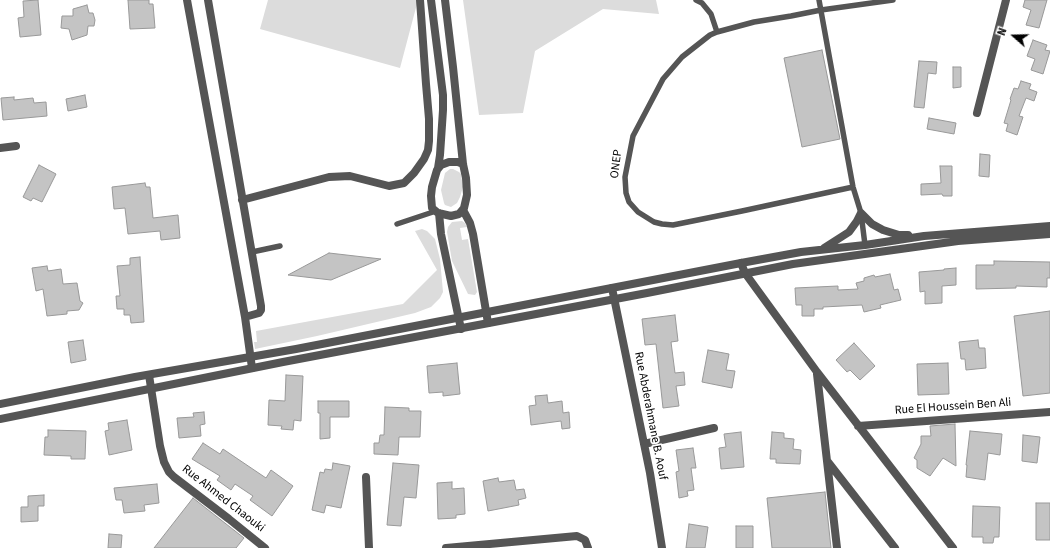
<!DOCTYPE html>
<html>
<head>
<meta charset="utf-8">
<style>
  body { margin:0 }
  #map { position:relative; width:1050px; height:548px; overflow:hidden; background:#fff; font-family:"Source Sans 3",sans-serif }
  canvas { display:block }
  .north { position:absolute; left:994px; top:16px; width:40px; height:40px; -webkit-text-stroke:3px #fff; paint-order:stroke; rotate:290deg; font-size:11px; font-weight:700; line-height:16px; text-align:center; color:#000 }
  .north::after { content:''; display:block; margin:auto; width:14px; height:18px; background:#000; clip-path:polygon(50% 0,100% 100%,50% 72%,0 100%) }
</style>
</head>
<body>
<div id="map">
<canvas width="1050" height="548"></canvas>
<div class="north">N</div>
</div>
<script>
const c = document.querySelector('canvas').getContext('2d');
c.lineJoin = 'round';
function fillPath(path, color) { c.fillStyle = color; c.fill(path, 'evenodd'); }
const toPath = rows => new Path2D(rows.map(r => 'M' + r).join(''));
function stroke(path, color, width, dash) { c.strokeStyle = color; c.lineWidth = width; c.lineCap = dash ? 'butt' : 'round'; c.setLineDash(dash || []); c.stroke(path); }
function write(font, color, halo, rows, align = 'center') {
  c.font = font + ' "Source Sans 3",sans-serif'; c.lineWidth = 3.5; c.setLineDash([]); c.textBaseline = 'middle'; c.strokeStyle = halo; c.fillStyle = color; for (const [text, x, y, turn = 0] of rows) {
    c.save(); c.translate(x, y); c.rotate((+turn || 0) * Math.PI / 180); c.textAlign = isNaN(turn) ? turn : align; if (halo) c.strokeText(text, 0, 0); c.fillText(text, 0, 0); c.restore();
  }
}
fillPath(toPath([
  [268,0,418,0,400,68,260,29],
  [463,0,656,0,659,14,603,9,535,51,523,113,479,115],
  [450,169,453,169,459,172,461,174,463,187,460,197,457,203,451,207,445,205,444,203,441,190,445,173],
  [462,221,465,223,467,227,460,228,462,240,468,239,477,292,475,295,468,294,452,261,447,232,448,227,452,222],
  [422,229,427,231,435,239,440,259,443,292,440,298,431,307,415,313,317,336,255,349,254,342,257,342,256,331,403,304,437,270,415,231]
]), '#dcdcdc');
const building = toPath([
  [38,0,41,35,20,37,18,18,24,17,23,1,38,0],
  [128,0,149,0,149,4,153,4,155,28,130,29,128,0],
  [1025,0,1047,0,1039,28,1026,25,1031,10,1023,7,1025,0],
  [87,5,89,13,93,13,95,20,94,26,88,26,87,35,72,40,69,29,61,28,62,16,73,16,73,9,87,5],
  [1033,40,1047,45,1045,50,1050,51,1043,74,1031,70,1035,59,1027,56,1033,40],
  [822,50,840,139,802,147,784,58,822,50],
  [919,61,937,62,936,74,928,73,924,108,914,107,919,61],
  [953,67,961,67,961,87,953,88,953,67],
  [1021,81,1031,84,1029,89,1037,92,1034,101,1026,98,1019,116,1023,117,1017,135,1006,131,1008,124,1004,123,1011,100,1010,99,1014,88,1018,89,1021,81],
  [85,95,87,107,68,111,66,99,85,95],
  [14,97,14,100,33,98,34,103,46,102,47,116,3,120,1,98,14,97],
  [929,118,956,123,954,134,927,129,929,118],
  [980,154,990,155,989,177,979,176,980,154],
  [39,165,56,174,42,202,33,198,31,201,23,197,39,165],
  [940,166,952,166,952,196,943,196,942,194,921,195,921,184,941,183,940,166],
  [145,183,146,187,150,187,153,218,178,215,180,238,161,240,160,231,128,234,125,208,114,209,112,187,145,183],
  [329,253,381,259,331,280,288,275,329,253],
  [140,257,144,322,131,323,130,315,124,315,124,309,117,309,116,296,120,296,117,266,130,265,130,258,140,257],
  [994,261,1050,262,1050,278,1047,278,1047,287,1016,286,1016,288,976,289,976,265,994,265,994,261],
  [47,266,48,271,61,269,63,284,77,283,80,301,83,303,79,310,67,311,67,314,47,316,43,289,36,291,32,268,47,266],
  [956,268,956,285,942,286,942,303,925,304,925,291,920,292,919,272,944,270,944,269,956,268],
  [890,274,894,290,898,289,901,300,880,305,881,308,864,312,862,305,823,307,823,309,814,309,814,316,802,316,802,305,796,305,795,288,838,286,838,290,858,289,856,283,864,281,864,278,874,275,875,277,890,274],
  [1050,311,1050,393,1023,396,1014,316,1050,311],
  [675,315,678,341,671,342,675,373,684,372,685,385,676,386,679,406,663,408,656,344,645,345,642,319,675,315],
  [83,340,86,360,71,363,68,342,83,340],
  [978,340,979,348,985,348,986,368,966,370,965,359,961,359,959,342,978,340],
  [854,343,875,366,860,380,850,370,847,372,836,360,854,343],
  [708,350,729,354,726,370,735,371,732,388,702,382,708,350],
  [457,363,460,394,443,396,443,392,429,393,427,366,457,363],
  [948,363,949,394,918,395,917,364,948,363],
  [286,375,303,376,301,421,294,420,293,430,281,429,282,426,268,425,269,400,285,401,286,375],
  [547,395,548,403,562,401,563,413,569,412,570,428,562,429,561,421,531,425,529,406,536,405,535,396,547,395],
  [318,401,349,401,349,417,330,417,330,438,320,439,320,413,318,413,318,401],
  [385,407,409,408,409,411,421,411,420,437,399,437,398,455,374,454,374,443,379,443,380,435,384,435,385,407],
  [204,412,205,424,200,425,201,436,179,438,177,418,194,417,193,413,204,412],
  [127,420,132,450,109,455,105,431,109,430,108,423,127,420],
  [955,424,956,466,943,458,930,476,917,468,917,460,914,458,921,444,921,436,931,436,930,426,955,424],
  [48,430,86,431,85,459,71,459,71,456,44,455,45,437,48,437,48,430],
  [970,431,1002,434,1000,455,988,453,985,480,966,477,967,465,966,465,970,431],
  [741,432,744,467,721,469,719,448,726,447,724,434,741,432],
  [772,432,784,433,784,438,794,439,793,449,801,450,800,464,776,463,776,459,770,459,772,432],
  [1023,435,1040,437,1037,463,1022,461,1023,435],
  [203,443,220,454,223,449,266,478,271,470,293,486,272,516,250,500,253,496,235,484,231,490,217,480,220,476,192,459,203,443],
  [693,448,696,468,691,468,694,490,687,491,688,496,679,498,676,472,679,471,676,450,693,448],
  [333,463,350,466,341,508,326,505,324,513,312,510,320,472,324,473,325,469,332,470,333,463],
  [393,463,419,465,416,498,404,497,401,526,387,525,393,463],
  [498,478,499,482,514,480,516,490,524,489,526,498,518,500,519,505,488,511,483,481,498,478],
  [452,482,452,489,464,488,465,514,456,515,456,518,438,519,437,483,452,482],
  [157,484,159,503,144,505,145,511,124,513,122,500,116,500,114,488,157,484],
  [825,492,831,548,772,548,767,498,825,492],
  [44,495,44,506,38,506,38,521,21,522,21,507,28,507,28,496,44,495],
  [193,498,244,538,236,548,154,548,193,498],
  [1036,503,1050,503,1050,540,1036,540,1036,503],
  [973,506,1000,507,999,537,994,537,993,543,983,543,983,537,972,537,973,506],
  [689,524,708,527,705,548,686,548,689,524],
  [736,526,753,526,753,548,736,548,736,526],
  [109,534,122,535,121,548,108,548,109,534]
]);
fillPath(building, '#c4c4c4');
stroke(building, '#999', 1);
stroke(toPath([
  [696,0,702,3,711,14,717,32],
  [819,0,853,187,861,213,865,245],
  [853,187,742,211,673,225,662,224,654,222,638,212,629,202,626,193,625,177,633,136,663,79,682,57,710,35,717,32,754,22,791,16,821,10,893,0],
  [397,224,436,211],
  [252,252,280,246]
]), '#555', 5.5);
stroke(toPath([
  [187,0,245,317,252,368],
  [208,0,261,306,261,310,259,313,245,317],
  [431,0,443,95,443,110,440,155,438,168],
  [445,0,453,67,463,164,466,178,467,195,464,208,459,214,451,216,438,213,432,208,431,196,432,187,437,170,441,165,449,162,458,162,463,164],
  [977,113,1006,0],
  [0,148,16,146],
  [242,200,329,177,350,176,389,186,404,183,414,173,424,159,428,150,429,141,429,119,426,84,420,0],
  [463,210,470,223,473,234,488,323],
  [439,213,441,234,461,329],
  [741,263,745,273,817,372,953,548],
  [612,288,650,473,662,548],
  [817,374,837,548],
  [149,375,160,446,164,462,169,472,174,477,229,519,265,548],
  [858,426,1050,412],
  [644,444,714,428],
  [828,462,895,548],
  [366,477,369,548],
  [446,548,577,536,585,540,588,548]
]), '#555', 8);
stroke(toPath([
  [824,248,849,232,857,221,861,213,872,224,883,230,899,235,908,235],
  [0,404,135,377,296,349,741,263,801,252,865,245,924,236,1050,226],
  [0,419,283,362,647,293,793,264,958,241,1050,234]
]), '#555', 8);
write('12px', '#000', '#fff', [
  ["ONEP",617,164,-83],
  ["Rue El Houssein Ben Ali",953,407,-4],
  ["Rue Abderahmane B. Aouf",650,416,79],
  ["Rue Ahmed Chaouki",223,499,38]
]);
</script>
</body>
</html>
